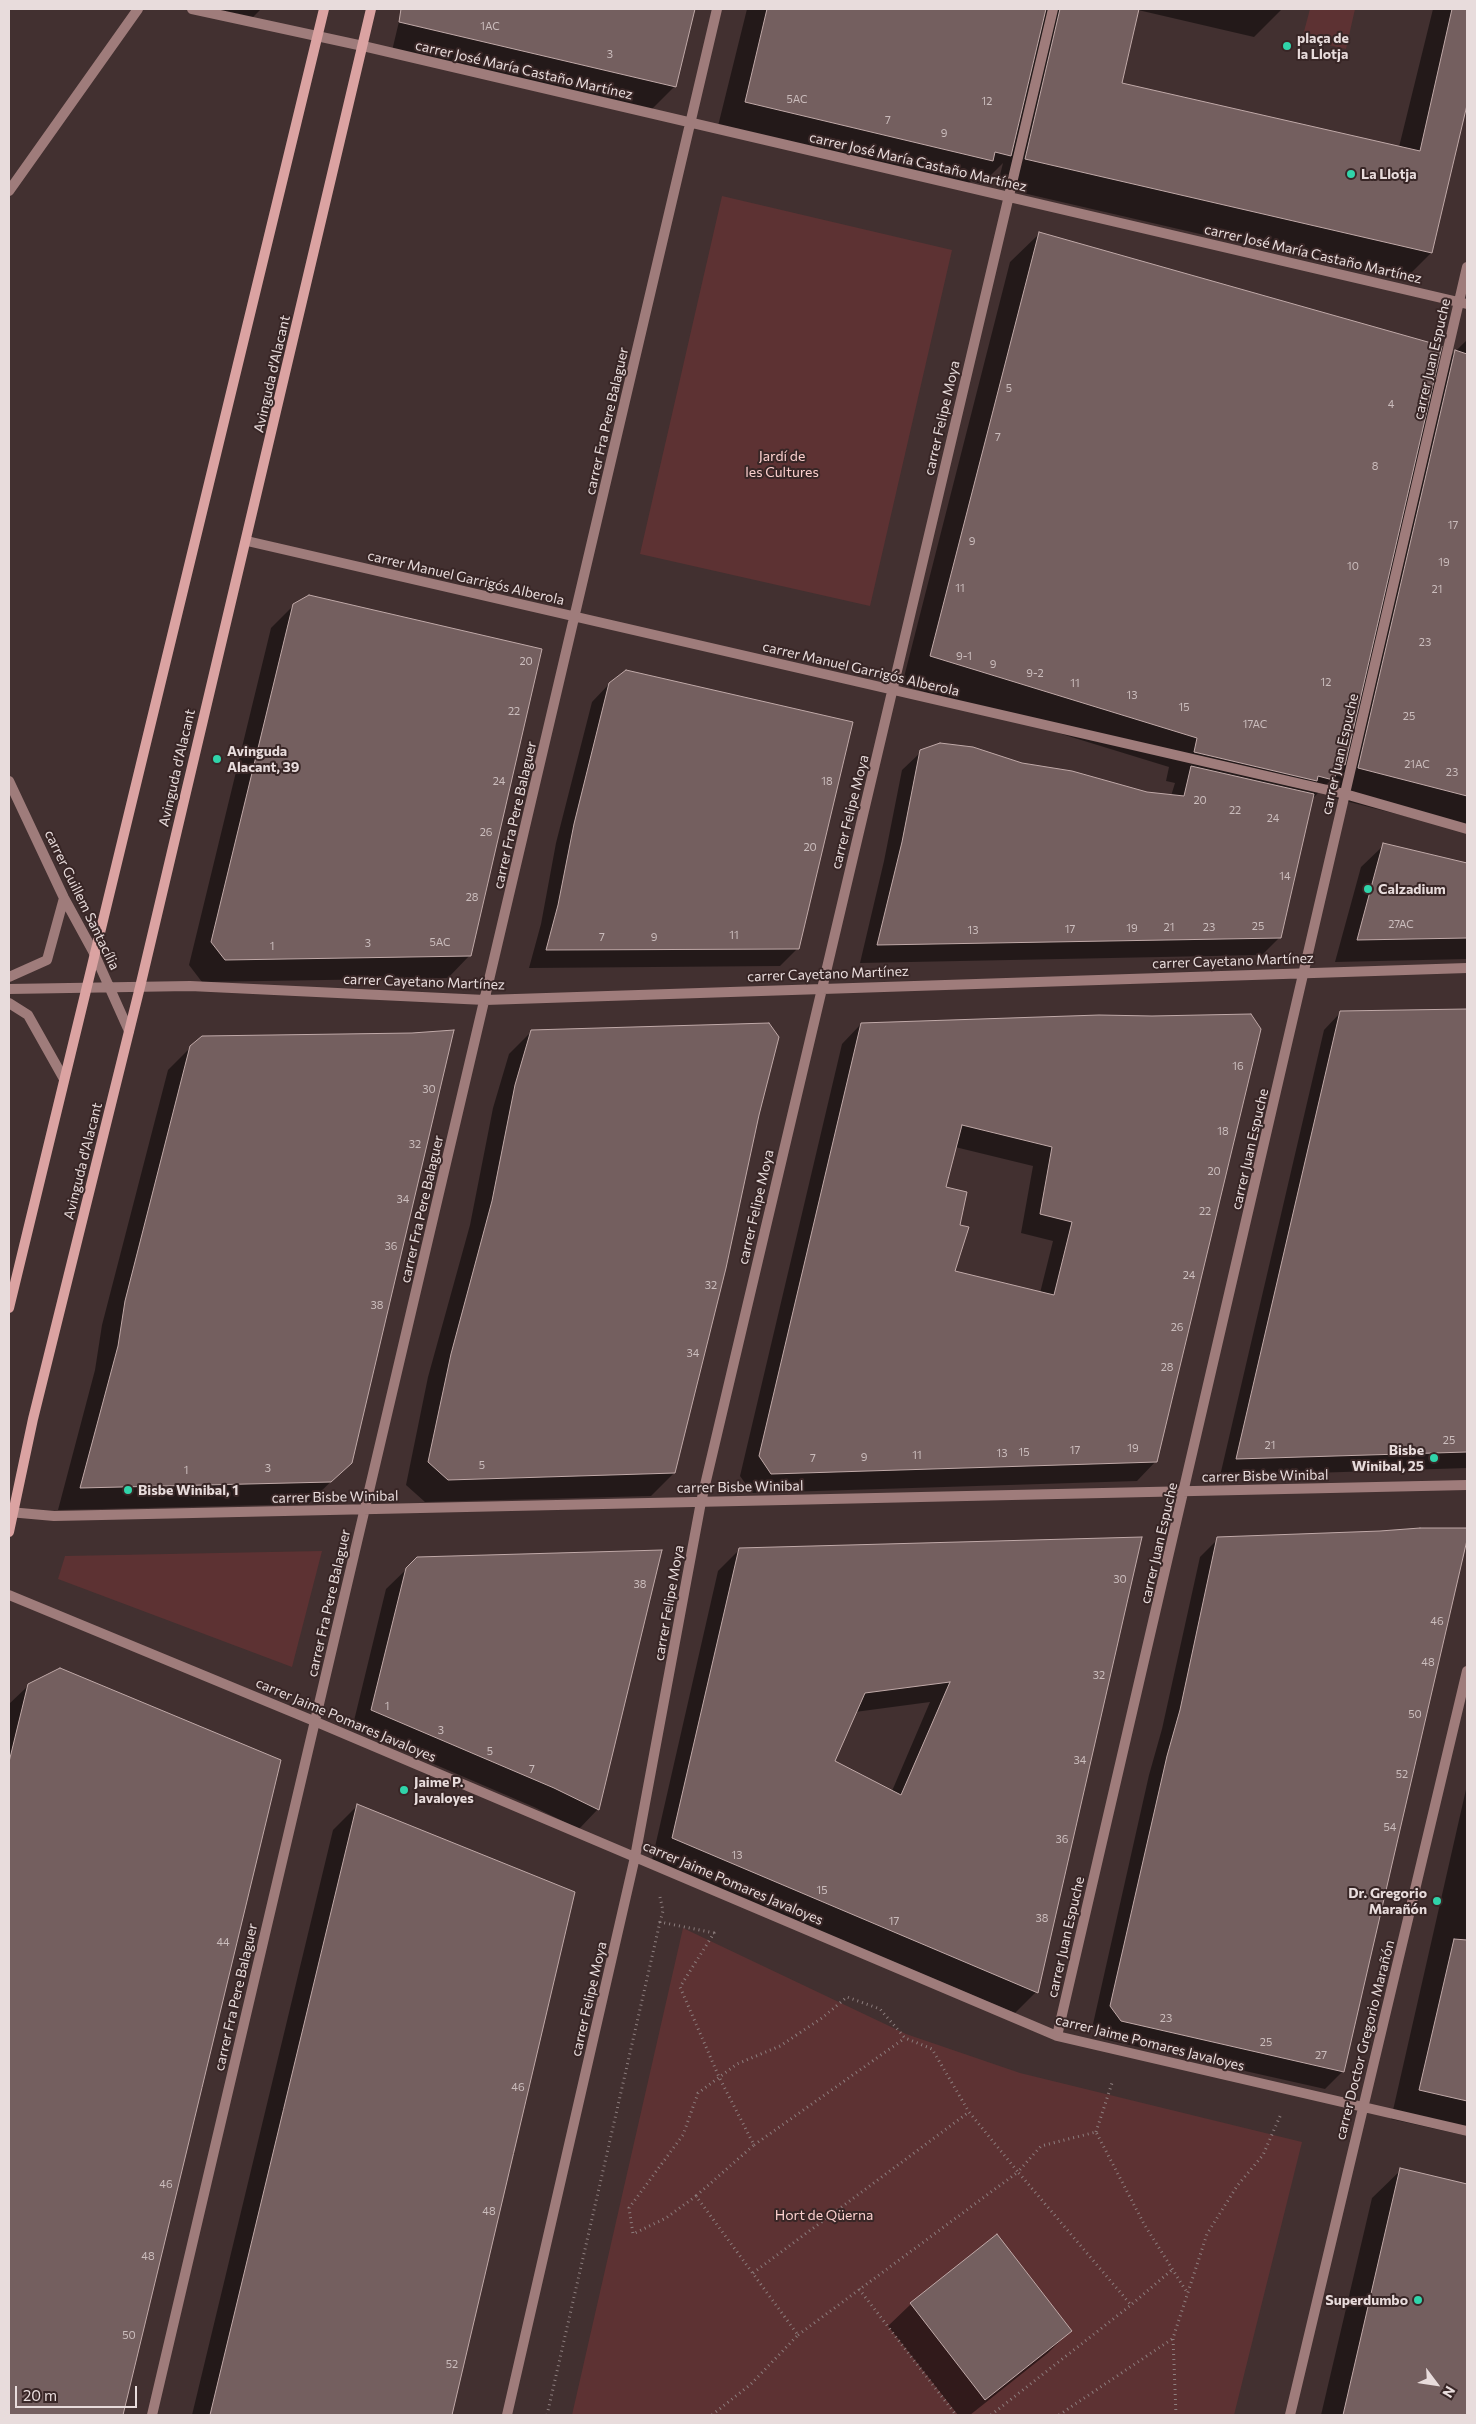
<!DOCTYPE html>
<html>
<head>
<meta charset="utf-8">
<style>
  body { margin:0 }
  #map { position:relative; width:1476px; height:2424px; overflow:hidden; background:#423030; font-family:Commissioner,sans-serif }
  canvas { display:block }
  .frame { position:absolute; inset:0; border:10px solid #e8dcdc; pointer-events:none }
  .north { position:absolute; left:1411px; top:2359px; width:50px; height:50px; -webkit-text-stroke:4px #382626; paint-order:stroke; rotate:121deg; font-size:14px; font-weight:700; line-height:20px; text-align:center; color:#e8dcdc }
  .north::after { content:''; display:block; margin:auto; width:18px; height:22px; background:#e8dcdc; clip-path:polygon(50% 0,100% 100%,50% 72%,0 100%) }
  .scale { position:absolute; left:15px; top:2386px; width:122px; height:22px; box-sizing:border-box; border:2px solid #e8dcdc; border-top:0; padding-left:6px; font-size:15px; line-height:18px; white-space:nowrap; color:#e8dcdc; -webkit-text-stroke:4px #382626; paint-order:stroke }
</style>
</head>
<body>
<div id="map">
<canvas width="1476" height="2424"></canvas>
<div class="frame"></div>
<div class="north">N</div>
<div class="scale">20 m</div>
</div>
<script>
const c = document.querySelector('canvas').getContext('2d');
c.lineJoin = 'round';
function fillPath(path, color) { c.fillStyle = color; c.fill(path, 'evenodd'); }
const toPath = rows => new Path2D(rows.map(r => 'M' + r).join(''));
function stroke(path, color, width, dash) { c.strokeStyle = color; c.lineWidth = width; c.lineCap = dash ? 'butt' : 'round'; c.setLineDash(dash || []); c.stroke(path); }
function write(font, color, halo, rows, align = 'center') {
  c.font = font + ' Commissioner,sans-serif'; c.lineWidth = 4; c.setLineDash([]); c.textBaseline = 'middle'; c.strokeStyle = halo; c.fillStyle = color; for (const [text, x, y, turn = 0] of rows) {
    c.save(); c.translate(x, y); c.rotate((+turn || 0) * Math.PI / 180); c.textAlign = isNaN(turn) ? turn : align; if (halo) c.strokeText(text, 0, 0); c.fillText(text, 0, 0); c.restore();
  }
}
fillPath(toPath([
  [1310,9,1355,9,1346,49,1302,39],
  [722,196,952,250,870,606,640,554],
  [322,1551,292,1667,58,1579,65,1556],
  [683,1928,906,2034,1020,2073,1302,2142,1234,2415,572,2415]
]), '#5d3233');
fillPath(toPath([
  [207,9,261,9,251,19],
  [402,9,693,9,675,86,646,115,391,55],
  [747,9,1282,9,1254,37,1138,10,1121,83,1399,147,1433,9,1467,9,1467,100,1431,253,1403,281,997,187,1003,163,982,184,971,181,963,189,717,130],
  [1039,234,1434,372,1467,340,1467,832,1330,797,1335,776,1311,800,1280,937,1262,955,860,963,884,861,902,770,921,752,1022,764,1147,794,1171,796,1175,783,1166,781,1169,767,902,685,1010,262],
  [294,605,470,955,448,978,202,982,189,965,271,628],
  [610,683,798,948,780,966,529,968,541,924,556,843,592,702],
  [1384,845,1467,864,1467,959,1335,962,1361,867],
  [1467,1011,1467,1468,1220,1476,1324,1030,1341,1012],
  [1099,1016,1156,1461,1137,1481,752,1493,740,1476,842,1044,861,1024],
  [955,1147,1033,1166,1021,1233,1053,1241,1040,1293,953,1272,958,1226,945,1188],
  [532,1031,757,1114,674,1473,651,1496,425,1502,406,1485,428,1377,470,1225,493,1108,509,1054],
  [191,1047,351,1462,308,1504,58,1510,95,1370,102,1325,168,1070],
  [1420,1529,1467,1529,1467,1535,1343,2071,1325,2089,1103,2039,1093,2024,1149,1775,1162,1729,1200,1557,1218,1539,1380,1533],
  [1141,1539,1036,1992,1015,2013,652,1860,718,1571,740,1549],
  [930,1702,892,1791,834,1761,855,1712],
  [418,1558,598,1809,579,1829,534,1807,352,1729,386,1589],
  [29,1685,279,1761,122,2415,9,2415,9,1704],
  [1467,1785,1467,2136,1391,2119],
  [357,1806,574,1893,451,2415,192,2415,333,1830],
  [1401,2170,1467,2185,1467,2415,1321,2415,1372,2198],
  [911,2304,1070,2331,1048,2353,970,2415,958,2415,888,2326]
]), '#0007');
const building = toPath([
  [401,9,695,9,676,87,399,22,401,9],
  [767,9,1046,9,1011,156,995,152,993,161,745,102,767,9],
  [1060,9,1139,9,1122,83,1420,151,1452,9,1467,9,1467,105,1432,253,1025,159,1060,9],
  [1039,232,1442,346,1345,765,1342,764,1333,780,1318,776,1317,781,1194,752,1197,738,930,656,1039,232],
  [1455,350,1467,354,1467,796,1358,768,1455,350],
  [309,595,542,649,471,956,225,960,211,942,293,604,309,595],
  [626,670,853,722,799,949,546,950,558,905,574,824,609,683,626,670],
  [940,743,973,747,1022,763,1072,771,1147,792,1184,796,1191,766,1314,794,1281,938,877,945,902,842,920,750,940,743],
  [1383,843,1467,863,1467,938,1357,940,1383,843],
  [1467,1009,1467,1452,1236,1459,1340,1011,1467,1009],
  [1251,1014,1261,1029,1157,1462,771,1474,759,1456,861,1023,1099,1015,1152,1016,1251,1014],
  [962,1125,1052,1147,1040,1214,1072,1222,1054,1295,955,1271,969,1227,960,1225,967,1192,946,1187,962,1125],
  [769,1023,779,1037,759,1115,726,1268,675,1473,448,1480,428,1462,451,1354,492,1201,515,1085,531,1030,769,1023],
  [454,1030,352,1463,331,1482,80,1488,118,1346,125,1301,190,1046,202,1036,412,1033,454,1030],
  [1420,1528,1467,1528,1467,1540,1344,2072,1121,2021,1110,2006,1167,1756,1180,1710,1217,1537,1380,1531,1420,1528],
  [1142,1537,1038,1993,672,1838,739,1548,1142,1537],
  [950,1682,901,1795,835,1761,865,1693,950,1682],
  [662,1550,599,1810,554,1788,371,1710,406,1568,417,1557,662,1550],
  [60,1668,281,1760,123,2415,9,2415,9,1762,28,1684,60,1668],
  [357,1804,575,1892,452,2415,210,2415,357,1804],
  [1454,1939,1467,1940,1467,2101,1419,2090,1454,1939],
  [1400,2168,1467,2184,1467,2415,1343,2415,1400,2168],
  [997,2234,1072,2331,985,2400,910,2303,997,2234]
]);
fillPath(building, '#745f5f');
stroke(building, '#c0a9a8', 1);
stroke(toPath([
  [660,1897,663,1911,660,1922,714,1933,680,1987,719,2077,754,2145,696,2196],
  [1096,2132,1112,2083],
  [754,2145,905,2038],
  [753,2273,969,2112],
  [859,2289,956,2415],
  [798,2335,1018,2172,1131,2305,1173,2269],
  [547,2415,660,1922],
  [712,2415,751,2384,798,2335,696,2196,666,2218,633,2234,629,2208,683,2135,698,2093,737,2064,780,2046,822,2018,847,1997,880,2009,905,2038,932,2049,969,2112,1018,2172,1041,2146,1096,2132,1144,2224,1188,2294],
  [991,2415,1131,2305],
  [1059,2415,1172,2339],
  [1176,2415,1173,2338,1207,2234,1237,2186,1263,2155,1281,2114]
]), '#8d7e7e', 3, [1, 4]);
stroke(toPath([
  [192,9,363,46,1467,304],
  [9,191,138,9],
  [247,541,1345,794,1467,829],
  [9,781,64,898,94,953,129,1031],
  [9,977,47,960,64,898],
  [9,989,190,986,485,1000,1467,968],
  [9,1003,28,1015,64,1079],
  [9,1512,54,1516,102,1515,1467,1485],
  [9,1595,314,1721,1057,2036,1467,2131],
  [1057,2036,1467,267],
  [152,2415,717,9],
  [507,2415,635,1857,701,1502,1053,9],
  [1290,2415,1467,1671]
]), '#9f7c7b', 10);
stroke(toPath([
  [9,1308,324,9],
  [9,1532,33,1419,140,987,371,9]
]), '#dba3a2', 10);
for (const [x, y, r, color] of [
  [1287,46,5,"#30d4aa"],
  [1351,174,5,"#30d4aa"],
  [217,759,5,"#30d4aa"],
  [1368,889,5,"#30d4aa"],
  [1434,1458,5,"#30d4aa"],
  [128,1490,5,"#30d4aa"],
  [404,1790,5,"#30d4aa"],
  [1437,1901,5,"#30d4aa"],
  [1418,2300,5,"#30d4aa"]
]) { const dot = new Path2D(); dot.arc(x, y, r, 0, 2 * Math.PI); c.fillStyle = color; c.fill(dot); stroke(dot, '#382626', 2); }
write('11px', '#cbbdbd', null, [
  ["1AC",490,26],
  ["3",610,54],
  ["5AC",797,99],
  ["12",987,101],
  ["7",888,120],
  ["9",944,133],
  ["5",1009,388],
  ["4",1391,404],
  ["7",998,437],
  ["8",1375,466],
  ["17",1453,525],
  ["9",972,541],
  ["19",1444,562],
  ["10",1353,566],
  ["11",960,588],
  ["21",1437,589],
  ["23",1425,642],
  ["9-1",964,656],
  ["20",526,661],
  ["9",993,664],
  ["9-2",1035,673],
  ["12",1326,682],
  ["11",1075,683],
  ["13",1132,695],
  ["15",1184,707],
  ["22",514,711],
  ["25",1409,716],
  ["17AC",1255,724],
  ["21AC",1417,764],
  ["23",1452,772],
  ["24",499,781],
  ["18",827,781],
  ["20",1200,800],
  ["22",1235,810],
  ["24",1273,818],
  ["26",486,832],
  ["20",810,847],
  ["14",1285,876],
  ["28",472,897],
  ["27AC",1401,924],
  ["25",1258,926],
  ["21",1169,927],
  ["23",1209,927],
  ["19",1132,928],
  ["17",1070,929],
  ["13",973,930],
  ["11",734,935],
  ["7",602,937],
  ["9",654,937],
  ["5AC",440,942],
  ["3",368,943],
  ["1",272,946],
  ["16",1238,1066],
  ["30",429,1089],
  ["18",1223,1131],
  ["32",415,1144],
  ["20",1214,1171],
  ["34",403,1199],
  ["22",1205,1211],
  ["36",391,1246],
  ["24",1189,1275],
  ["32",711,1285],
  ["38",377,1305],
  ["26",1177,1327],
  ["34",693,1353],
  ["28",1167,1367],
  ["25",1449,1440],
  ["21",1270,1445],
  ["19",1133,1448],
  ["17",1075,1450],
  ["15",1024,1452],
  ["13",1002,1453],
  ["11",917,1455],
  ["9",864,1457],
  ["7",813,1458],
  ["5",482,1465],
  ["3",268,1468],
  ["1",186,1470],
  ["30",1120,1579],
  ["38",640,1584],
  ["46",1437,1621],
  ["48",1428,1662],
  ["32",1099,1675],
  ["1",387,1706],
  ["50",1415,1714],
  ["3",441,1730],
  ["5",490,1751],
  ["34",1080,1760],
  ["7",532,1769],
  ["52",1402,1774],
  ["54",1390,1827],
  ["36",1062,1839],
  ["13",737,1855],
  ["15",822,1890],
  ["38",1042,1918],
  ["17",894,1921],
  ["44",223,1942],
  ["23",1166,2018],
  ["25",1266,2042],
  ["27",1321,2055],
  ["46",518,2087],
  ["46",166,2184],
  ["48",489,2211],
  ["48",148,2256],
  ["50",129,2335],
  ["52",452,2364]
]);
write('bold 14px', '#e8dcdc', '#382626', [
  ["plaça de",1297,38],
  ["la Llotja",1297,54],
  ["La Llotja",1361,174],
  ["Avinguda",227,751],
  ["Alacant, 39",227,767],
  ["Calzadium",1378,889],
  ["Bisbe",1424,1450,"right"],
  ["Winibal, 25",1424,1466,"right"],
  ["Bisbe Winibal, 1",138,1490],
  ["Jaime P.",414,1782],
  ["Javaloyes",414,1798],
  ["Dr. Gregorio",1427,1893,"right"],
  ["Marañón",1427,1909,"right"],
  ["Superdumbo",1408,2300,"right"]
], 'left');
write('14px', '#e8dcdc', '#382626', [
  ["carrer José María Castaño Martínez",524,70,13],
  ["carrer José María Castaño Martínez",918,162,13],
  ["carrer José María Castaño Martínez",1313,254,13],
  ["carrer Juan Espuche",1432,359,-77],
  ["Avinguda d'Alacant",272,374,-77],
  ["carrer Felipe Moya",942,418,-77],
  ["carrer Fra Pere Balaguer",607,421,-77],
  ["carrer Manuel Garrigós Alberola",466,578,13],
  ["carrer Manuel Garrigós Alberola",861,669,13],
  ["carrer Juan Espuche",1340,754,-77],
  ["Avinguda d'Alacant",177,768,-77],
  ["carrer Felipe Moya",850,812,-76],
  ["carrer Fra Pere Balaguer",515,815,-77],
  ["carrer Guillem Santacília",82,900,64],
  ["carrer Cayetano Martínez",1233,961,-2],
  ["carrer Cayetano Martínez",828,974,-2],
  ["carrer Cayetano Martínez",424,982,2],
  ["carrer Juan Espuche",1250,1149,-77],
  ["Avinguda d'Alacant",83,1161,-76],
  ["carrer Felipe Moya",756,1207,-77],
  ["carrer Fra Pere Balaguer",422,1209,-77],
  ["carrer Bisbe Winibal",1265,1476,-1],
  ["carrer Bisbe Winibal",740,1487,-1],
  ["carrer Bisbe Winibal",335,1497,-1],
  ["carrer Juan Espuche",1159,1543,-77],
  ["carrer Fra Pere Balaguer",329,1603,-77],
  ["carrer Felipe Moya",669,1603,-80],
  ["carrer Jaime Pomares Javaloyes",346,1720,23],
  ["carrer Jaime Pomares Javaloyes",733,1883,23],
  ["carrer Juan Espuche",1066,1937,-77],
  ["carrer Fra Pere Balaguer",236,1997,-77],
  ["carrer Felipe Moya",589,1999,-77],
  ["carrer Doctor Gregorio Marañón",1365,2040,-76],
  ["carrer Jaime Pomares Javaloyes",1150,2043,14]
]);
write('14px', '#fbcfcd', '#382626', [
  ["Jardí de",782,456],
  ["les Cultures",782,472],
  ["Hort de Qüerna",824,2215]
]);
</script>
</body>
</html>
